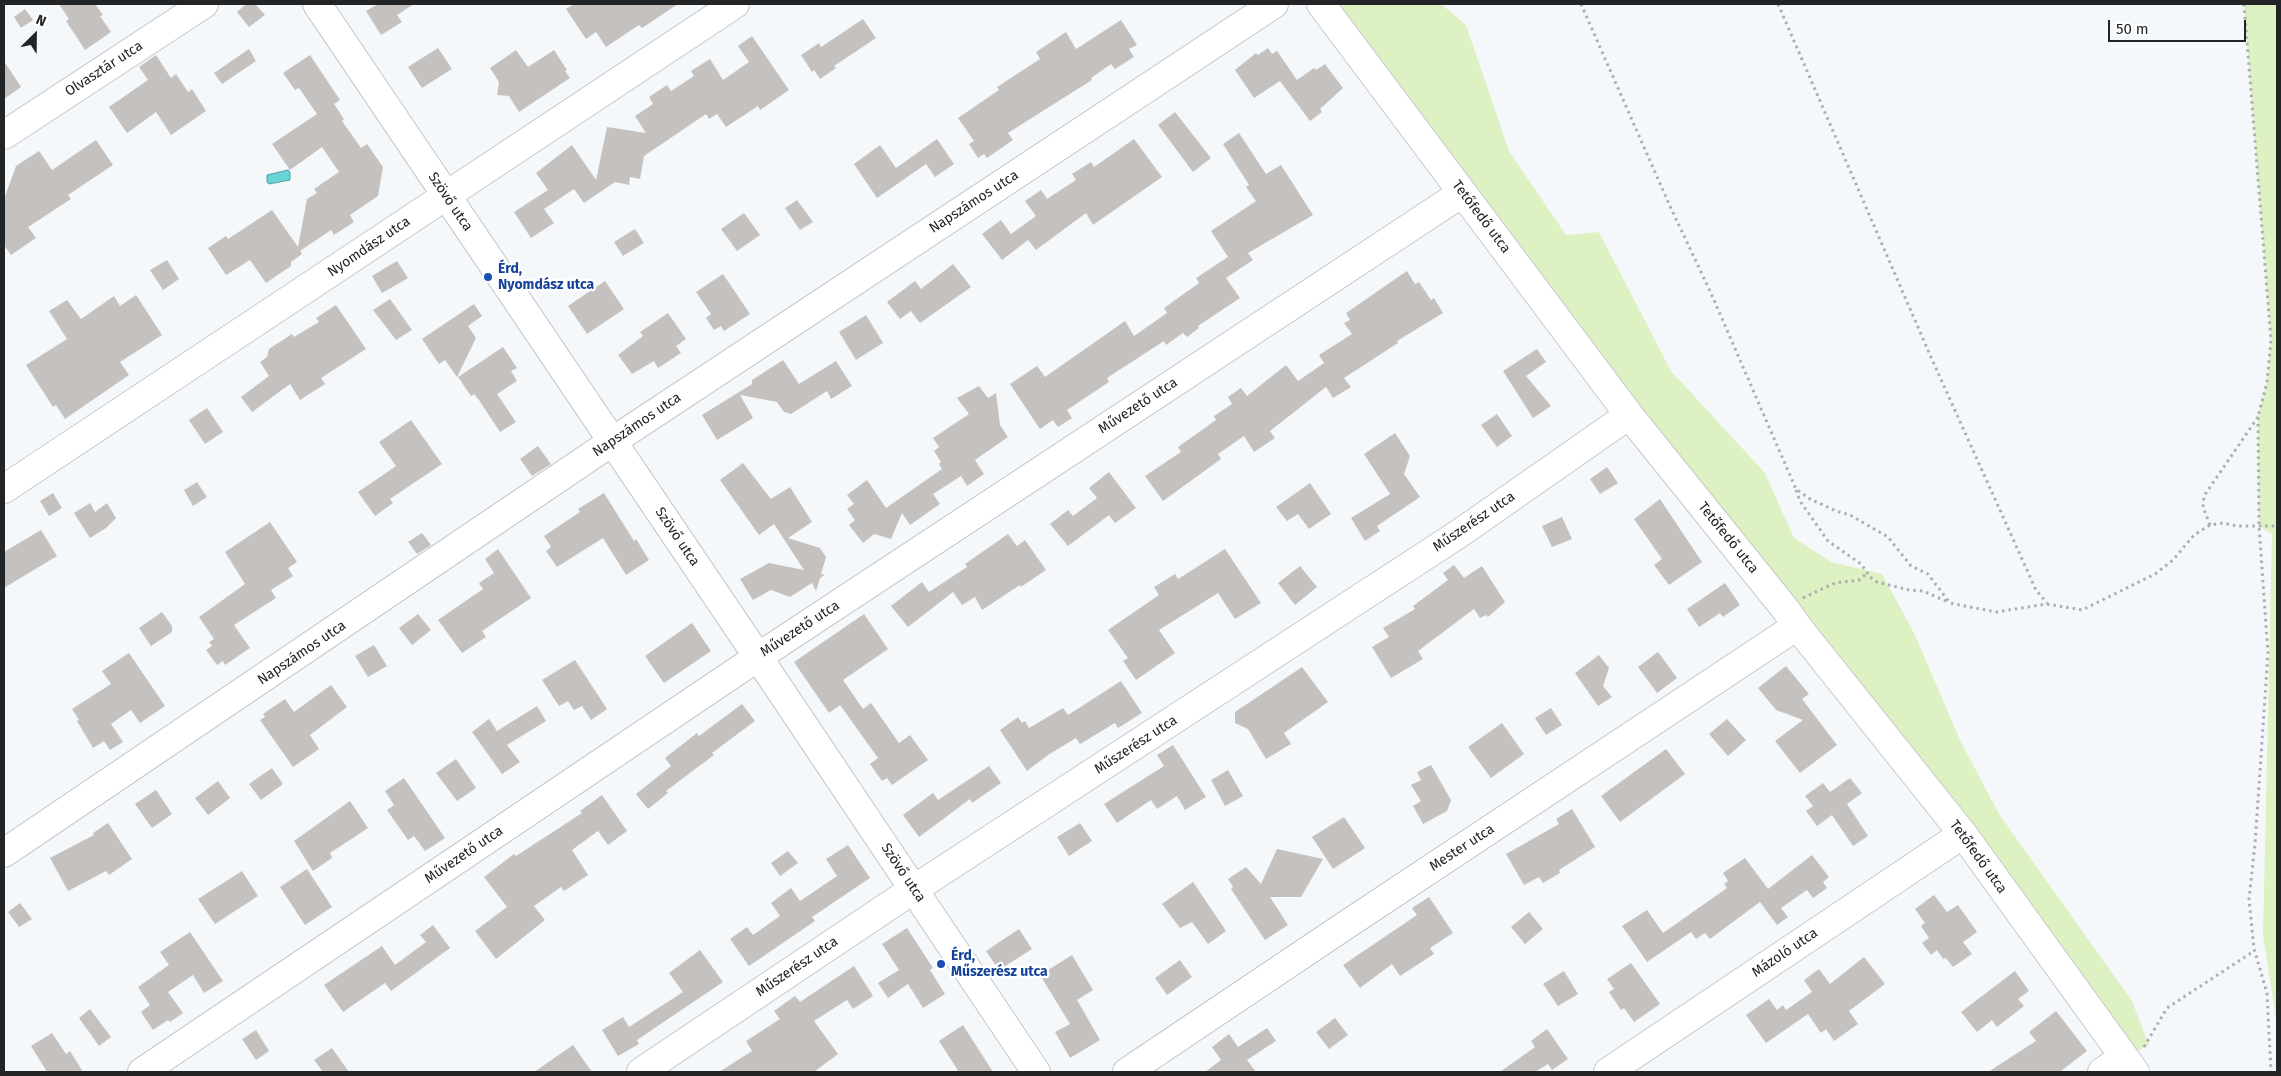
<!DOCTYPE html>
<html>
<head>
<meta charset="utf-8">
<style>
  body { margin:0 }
  #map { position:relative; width:2281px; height:1076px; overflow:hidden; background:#f5f8fb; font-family:"Fira Sans",sans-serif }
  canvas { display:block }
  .frame { position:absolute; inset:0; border:5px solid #232425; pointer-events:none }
  .north { position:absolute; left:10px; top:10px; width:50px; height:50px; -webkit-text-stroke:4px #fff; paint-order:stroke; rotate:23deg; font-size:14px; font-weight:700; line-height:20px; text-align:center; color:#232425 }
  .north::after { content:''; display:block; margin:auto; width:18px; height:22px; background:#232425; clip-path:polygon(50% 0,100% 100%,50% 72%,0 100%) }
  .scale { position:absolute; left:2108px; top:20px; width:138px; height:22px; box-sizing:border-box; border:2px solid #232425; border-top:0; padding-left:6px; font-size:15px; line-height:18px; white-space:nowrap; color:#232425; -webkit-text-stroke:4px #fff; paint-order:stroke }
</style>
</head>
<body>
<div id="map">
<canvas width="2281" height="1076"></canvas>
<div class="frame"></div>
<div class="north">N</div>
<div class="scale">50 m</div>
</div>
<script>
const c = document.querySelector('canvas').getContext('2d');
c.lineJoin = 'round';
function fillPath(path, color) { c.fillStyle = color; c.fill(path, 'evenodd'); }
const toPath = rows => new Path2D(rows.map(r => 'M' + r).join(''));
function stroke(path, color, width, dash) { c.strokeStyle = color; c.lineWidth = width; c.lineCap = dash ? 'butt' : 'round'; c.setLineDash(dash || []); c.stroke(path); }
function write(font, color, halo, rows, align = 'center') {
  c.font = font + ' "Fira Sans",sans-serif'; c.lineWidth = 4.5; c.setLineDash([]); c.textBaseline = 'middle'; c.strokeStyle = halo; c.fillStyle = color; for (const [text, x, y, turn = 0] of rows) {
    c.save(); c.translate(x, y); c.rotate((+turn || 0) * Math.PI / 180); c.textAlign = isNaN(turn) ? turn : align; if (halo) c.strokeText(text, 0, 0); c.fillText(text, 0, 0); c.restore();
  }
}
fillPath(toPath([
  [1321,4,1441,4,1466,25,1509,151,1566,235,1599,232,1671,371,1765,473,1794,538,1831,562,1882,574,1914,633,1961,742,1999,814,2132,1001,2149,1045,2123,1058],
  [2244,4,2277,4,2277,1026,2263,935,2272,534,2259,526,2258,417,2267,382,2271,340]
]), '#ddf1c2');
const water = toPath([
  [288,170,290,172,290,180,269,184,267,182,267,175,288,170]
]);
fillPath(water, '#67d4d5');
stroke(water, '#539fa0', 1);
fillPath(toPath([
  [59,4,95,4,103,15,100,16,111,32,85,50,66,21,69,19],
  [246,4,255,4,265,15,249,27,237,12],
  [378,4,414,4,397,15,402,22,381,35,366,11],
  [574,4,678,4,642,28,639,25,606,47,596,32,586,39,566,9],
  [25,9,33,20,21,28,14,17],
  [863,19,876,38,834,66,836,68,820,79,814,70,812,72,801,55,819,43,821,47],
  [1121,20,1137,45,1129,49,1134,57,1115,69,1111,64,1091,78,1092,80,1008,133,1013,140,987,158,984,154,978,158,969,144,974,141,958,118,999,90,997,87,1040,59,1036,52,1066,32,1076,49],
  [752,36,789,90,760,110,758,106,726,127,717,114,709,119,706,114,644,156,640,179,630,177,629,185,615,182,584,203,574,189,544,209,554,223,531,238,514,212,548,190,536,173,572,145,596,180,607,127,646,133,635,116,653,104,649,97,667,85,671,91,694,76,691,71,710,59,723,80,749,62,738,46],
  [438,48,452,69,422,88,408,67],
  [1268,48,1272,54,1277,51,1297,80,1314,68,1316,70,1325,64,1343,88,1320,109,1322,112,1310,121,1280,81,1254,98,1235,70,1256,53,1258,55],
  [249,49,256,61,222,84,214,73],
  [516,50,528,67,554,50,567,70,565,71,570,78,519,112,509,96,497,95,499,82,490,68],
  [156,55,171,78,176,74,188,92,192,89,206,111,171,135,156,112,127,133,109,107,148,80,139,67],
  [310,55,340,100,334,104,344,119,342,121,361,148,367,144,383,167,378,196,350,215,354,222,334,235,331,230,300,251,302,254,291,262,291,266,266,283,250,260,226,275,208,248,226,236,228,239,272,210,298,247,307,199,317,193,314,189,339,172,322,147,290,170,272,144,317,114,299,88,295,90,283,73],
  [4,61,21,87,4,99],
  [1175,112,1211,158,1193,172,1158,125],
  [1239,133,1266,174,1281,165,1313,215,1248,253,1253,260,1226,278,1240,298,1198,326,1199,328,1187,337,1183,333,1166,345,1164,341,1107,378,1109,382,1067,410,1072,418,1058,427,1053,420,1040,429,1010,384,1037,366,1045,377,1125,321,1134,336,1167,313,1164,308,1199,283,1196,278,1228,257,1211,231,1256,201,1246,187,1249,185,1223,144],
  [937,139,954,164,935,177,926,164,877,198,854,164,880,145,896,168],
  [1134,139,1162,177,1093,225,1086,213,1036,250,1028,240,1002,260,982,234,1001,220,1011,234,1036,216,1025,201,1041,190,1047,199,1076,180,1072,174,1091,162,1094,167],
  [96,140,113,165,68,195,71,199,28,227,36,238,11,255,4,245,4,199,16,166,39,151,52,170],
  [797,200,813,222,800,230,785,208],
  [744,213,760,235,737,251,721,229],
  [635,229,644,243,623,256,614,242],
  [167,260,179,279,163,290,150,270],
  [397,261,408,278,382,293,372,276],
  [953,264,971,287,920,323,911,311,900,319,887,302,915,281,921,289],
  [1407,271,1415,284,1419,282,1431,300,1434,298,1443,313,1397,341,1398,343,1344,378,1351,387,1333,398,1326,387,1270,431,1275,438,1254,452,1244,436,1218,454,1221,459,1163,501,1145,476,1181,452,1178,447,1216,420,1214,416,1232,404,1228,397,1241,388,1247,396,1286,365,1298,381,1324,363,1319,355,1352,334,1344,323,1350,320,1346,313],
  [723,274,750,314,724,331,721,326,714,330,706,318,711,314,696,292],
  [605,281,624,309,587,334,568,306],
  [136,295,162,335,120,362,129,375,65,419,56,405,53,407,26,365,67,339,49,311,67,300,81,319,114,296,120,306],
  [390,299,412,330,396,340,373,310],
  [474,304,482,316,468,326,476,338,457,377,445,360,439,364,422,339],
  [336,305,366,349,321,378,325,384,300,400,290,384,252,412,241,397,269,376,260,362,267,357,269,349,292,334,294,337,319,322,316,318],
  [668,313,686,339,676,346,681,353,658,368,654,361,632,374,618,355,643,336,640,332],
  [866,315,883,343,856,360,839,332],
  [503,347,517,368,511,371,517,381,497,394,516,422,500,432,479,400,474,394,471,396,458,377],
  [1537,349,1546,362,1526,376,1551,406,1533,418,1503,371],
  [783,360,799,384,836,361,852,386,831,399,827,391,791,414,784,412,777,402,740,395,753,418,717,440,702,415,752,384,752,380],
  [979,386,988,398,996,393,1000,425,1008,437,975,460,984,474,967,486,961,476,933,494,940,504,910,525,902,513,891,539,874,534,863,543,849,525,855,520,847,509,854,504,847,495,867,480,886,508,942,469,939,464,941,462,934,451,939,447,933,438,969,414,957,398],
  [207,408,223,432,205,444,189,420],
  [1497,414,1512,436,1497,447,1481,425],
  [411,420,442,464,390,499,393,503,375,516,358,492,396,466,379,442],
  [1395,433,1410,456,1404,474,1420,497,1377,526,1380,531,1365,541,1351,518,1390,494,1364,454],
  [538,446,551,464,532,476,520,459],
  [743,463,771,499,790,487,812,522,788,538,820,548,826,557,821,574,825,575,820,578,816,591,812,583,790,597,771,590,753,600,740,579,769,563,804,570,774,524,759,535,720,480],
  [1607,467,1618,483,1600,494,1590,479],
  [1109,472,1136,508,1115,523,1109,515,1068,546,1050,524,1068,510,1073,516,1097,498,1089,488],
  [197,482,207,497,193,506,184,490],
  [1310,483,1331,514,1309,529,1298,514,1287,521,1276,507],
  [53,493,62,508,49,516,40,501],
  [604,493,634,541,636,539,649,560,626,575,603,538,557,567,546,551,551,547,544,536,580,512,578,509],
  [1660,499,1702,562,1669,585,1654,565,1662,559,1634,519],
  [90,503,95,512,107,503,116,518,106,528,90,538,74,513],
  [1562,517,1572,539,1552,547,1542,526],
  [270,522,297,562,288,568,293,576,271,590,276,598,234,625,250,648,225,665,223,661,217,665,206,650,212,646,209,642,214,639,199,617,245,584,225,552],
  [41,530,57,556,4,588,4,552],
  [422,533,431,545,417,554,408,542],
  [1008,534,1017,546,1025,540,1046,570,1021,587,1020,585,982,610,975,597,962,605,953,592,908,627,891,606,922,582,929,592,967,567,965,564],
  [498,549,531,598,482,631,486,637,462,653,438,620,483,589,479,583,494,573,485,559],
  [1225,549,1261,603,1235,619,1218,593,1159,630,1175,653,1136,680,1123,661,1128,658,1108,630,1159,595,1154,587,1175,574,1178,579],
  [1454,565,1464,578,1482,566,1505,602,1488,617,1486,615,1480,618,1474,609,1418,651,1423,659,1391,678,1372,647,1389,637,1383,628,1415,609,1413,606,1448,580,1443,573],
  [1300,566,1317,587,1295,605,1278,583],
  [1725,583,1740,605,1723,617,1720,613,1699,627,1687,609],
  [162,612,172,626,172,632,151,646,139,628],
  [418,614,431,630,412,645,399,628],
  [864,614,888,649,843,680,863,709,871,703,899,743,910,735,928,760,892,785,887,778,882,781,870,764,878,758,840,705,829,713,794,662],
  [692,623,711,651,664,683,645,656],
  [374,645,387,666,368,677,355,656],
  [1658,652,1677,678,1657,693,1638,667],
  [129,653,165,706,140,723,131,710,111,724,123,742,110,750,104,741,93,748,77,721,79,720,72,709,111,684,102,671],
  [1599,655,1609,668,1603,686,1612,697,1598,706,1575,673],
  [575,660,607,709,591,720,582,706,574,710,568,701,559,706,542,680],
  [1786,666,1809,694,1802,699,1837,745,1800,773,1775,741,1803,720,1776,710,1758,688],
  [1302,667,1328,702,1284,733,1291,744,1266,759,1248,729,1235,723,1235,712],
  [1121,681,1142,713,1118,728,1115,723,1080,744,1076,738,1048,755,1027,771,1000,730,1018,717,1022,723,1025,721,1029,728,1063,708,1068,715],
  [331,685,347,707,310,735,319,749,293,767,260,720,265,717,263,714,285,699,294,712],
  [742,704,755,721,712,753,714,755,666,791,668,793,648,809,636,794,671,766,665,758,697,733,699,736],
  [537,706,546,721,507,745,520,762,502,774,472,732,489,719,497,731],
  [1551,708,1562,725,1546,735,1535,718],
  [1727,719,1746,740,1728,756,1709,734],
  [1502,723,1524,754,1491,778,1468,747],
  [1173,745,1206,797,1185,810,1177,796,1157,809,1151,800,1117,823,1104,804,1164,766,1157,755],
  [1666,749,1685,774,1620,822,1601,796],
  [456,759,476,788,457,801,436,773],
  [1431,765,1451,800,1447,811,1423,824,1413,806,1421,801,1411,785,1421,780,1417,772],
  [989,766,1001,783,972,803,970,799,919,837,903,815,933,793,938,800],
  [272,768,283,784,261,800,249,784],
  [1228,770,1243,796,1225,806,1211,780],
  [404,778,445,838,425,851,414,836,408,840,387,810,394,805,385,791],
  [1850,778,1862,793,1847,804,1868,836,1853,846,1832,815,1817,826,1806,811,1813,806,1805,796,1823,783,1830,792],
  [218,781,230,798,208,815,195,798],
  [156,790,172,814,152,828,135,804],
  [602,795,627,831,608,845,598,831,572,850,588,875,564,891,561,887,534,906,545,920,496,959,475,931,507,907,484,877,514,854,516,856,582,813,580,811],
  [350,801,368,828,330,853,332,858,313,871,294,841],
  [1572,809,1595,847,1559,870,1560,873,1543,883,1539,877,1524,885,1506,854,1559,824,1556,819],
  [1344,817,1365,848,1333,869,1312,837],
  [108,823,132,859,109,875,106,871,68,891,50,858,94,835,93,833],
  [1080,823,1092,841,1069,856,1057,837],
  [848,845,870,878,812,917,815,921,749,966,730,939,747,927,753,935,780,916,771,903,791,888,800,901,837,876,826,859],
  [1277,849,1323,859,1301,897,1270,897,1288,925,1265,940,1231,889,1233,887,1228,879,1246,867,1261,884],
  [788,851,798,863,780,876,771,863],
  [1812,855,1829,877,1823,882,1827,888,1813,898,1807,890,1781,908,1788,917,1777,925,1760,902,1710,939,1705,933,1696,939,1691,932,1647,962,1622,926,1647,910,1663,933,1727,888,1724,884,1728,881,1723,873,1745,858,1768,889],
  [307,869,332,907,305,925,280,887],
  [242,871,258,896,215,924,198,899],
  [1193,882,1226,931,1208,944,1192,922,1180,928,1162,904],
  [1934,895,1947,912,1958,905,1977,932,1963,942,1972,954,1953,967,1946,958,1943,959,1937,950,1931,955,1922,943,1929,938,1921,926,1925,923,1915,909],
  [1429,897,1453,933,1430,948,1434,954,1400,976,1392,964,1360,988,1343,965,1417,915,1412,908],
  [20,903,32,919,19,927,8,912],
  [1529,912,1543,929,1525,944,1511,927],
  [433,925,450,948,391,991,385,983,343,1012,324,985,382,946,395,965,426,942,420,935],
  [907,928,933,968,930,970,945,994,923,1008,908,984,888,998,878,983,899,970,882,944],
  [1019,929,1032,949,999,970,986,951],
  [190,932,223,981,204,993,193,975,168,992,183,1013,170,1022,168,1020,153,1030,141,1012,150,1005,138,987,169,965,160,952],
  [700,950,723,982,637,1040,639,1044,618,1056,602,1030,623,1017,629,1027,683,992,669,973],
  [1072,955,1093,990,1077,1000,1100,1040,1070,1058,1055,1032,1070,1024,1040,975],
  [1864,957,1885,984,1849,1011,1858,1024,1834,1041,1826,1029,1821,1033,1808,1014,1766,1043,1746,1015,1769,999,1777,1010,1783,1005,1786,1010,1812,992,1804,980,1819,969,1830,984],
  [1180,960,1192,977,1167,995,1155,978],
  [1631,963,1660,1004,1634,1022,1624,1008,1621,1010,1609,992,1614,989,1607,979],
  [854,966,873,996,853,1009,847,1000,814,1021,838,1054,814,1072,719,1072,752,1051,746,1041,780,1019,774,1011,795,996,800,1002],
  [1564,971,1578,994,1558,1006,1543,984],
  [2015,971,2029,991,2018,999,2024,1006,1997,1027,1992,1020,1977,1032,1961,1012],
  [90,1009,111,1037,99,1046,79,1018],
  [2056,1011,2087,1051,2061,1071,1988,1072,2036,1041,2029,1032],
  [1335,1018,1348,1035,1329,1049,1316,1032],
  [963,1025,993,1072,959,1072,939,1041],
  [1267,1028,1276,1041,1247,1060,1256,1072,1205,1072,1221,1060,1212,1047,1229,1034,1238,1047],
  [1547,1029,1568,1059,1552,1070,1548,1064,1535,1072,1500,1072,1535,1047,1531,1041],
  [256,1030,269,1051,256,1060,242,1039],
  [52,1033,66,1054,70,1051,83,1072,47,1072,31,1046],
  [573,1045,592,1072,534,1072],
  [332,1048,349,1072,323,1072,314,1060]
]), '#c5c1bf');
const minor = toPath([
  [317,4,758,657,1036,1072],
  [1321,4,1629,415,1786,610,1797,626,1963,834,2135,1072],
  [4,135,204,4],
  [4,489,735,4],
  [4,853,625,433,1274,4],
  [142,1072,758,657,1462,193],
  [641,1072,899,899,1460,533,1629,415],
  [1127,1072,1346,925,1797,626],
  [1608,1072,1963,834],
  [2102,1072,2123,1058]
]);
stroke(minor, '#c6c8cb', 30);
stroke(toPath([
  [1581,4,1669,204,1710,291,1796,489,1810,499,1836,511,1850,515,1888,537,1911,566,1928,574,1950,603,1996,612,2047,604,2082,610,2155,574,2173,560,2194,535,2210,525,2223,523,2237,526,2277,526],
  [1778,4,1930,355,2036,590,2047,603],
  [2244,4,2271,340,2267,382,2258,417,2259,526,2268,653,2255,844,2249,899,2254,949,2267,993,2271,1072],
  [1796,490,1800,501,1828,541,1861,564,1870,577,1877,582,1909,590,1923,591,1948,602],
  [2210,525,2203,507,2204,496,2258,417],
  [1803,598,1835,583,1859,580,1867,573],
  [2144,1047,2167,1008,2254,951]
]), '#abaeb0', 3, [2.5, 4]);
stroke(minor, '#fff', 28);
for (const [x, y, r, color] of [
  [488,277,5,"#1a4fb4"],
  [941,964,5,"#1a4fb4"]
]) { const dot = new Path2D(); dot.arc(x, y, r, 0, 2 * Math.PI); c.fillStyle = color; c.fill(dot); stroke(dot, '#fff', 2); }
write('14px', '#232425', '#fff', [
  ["Olvasztár utca",104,69,-33],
  ["Szövő utca",450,202,56],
  ["Napszámos utca",974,202,-33],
  ["Tetőfedő utca",1481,217,53],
  ["Nyomdász utca",369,247,-34],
  ["Művezető utca",1138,406,-33],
  ["Napszámos utca",637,425,-34],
  ["Műszerész utca",1474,522,-34],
  ["Szövő utca",677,537,56],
  ["Tetőfedő utca",1728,538,51],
  ["Művezető utca",800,629,-33],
  ["Napszámos utca",302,653,-34],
  ["Műszerész utca",1136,745,-33],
  ["Mester utca",1462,848,-33],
  ["Művezető utca",464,855,-34],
  ["Tetőfedő utca",1978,857,54],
  ["Szövő utca",903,873,56],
  ["Mázoló utca",1785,953,-34],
  ["Műszerész utca",797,967,-34]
]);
write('bold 14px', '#164399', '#fff', [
  ["Érd,",498,269],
  ["Nyomdász utca",498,285],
  ["Érd,",951,956],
  ["Műszerész utca",951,972]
], 'left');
</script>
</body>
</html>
